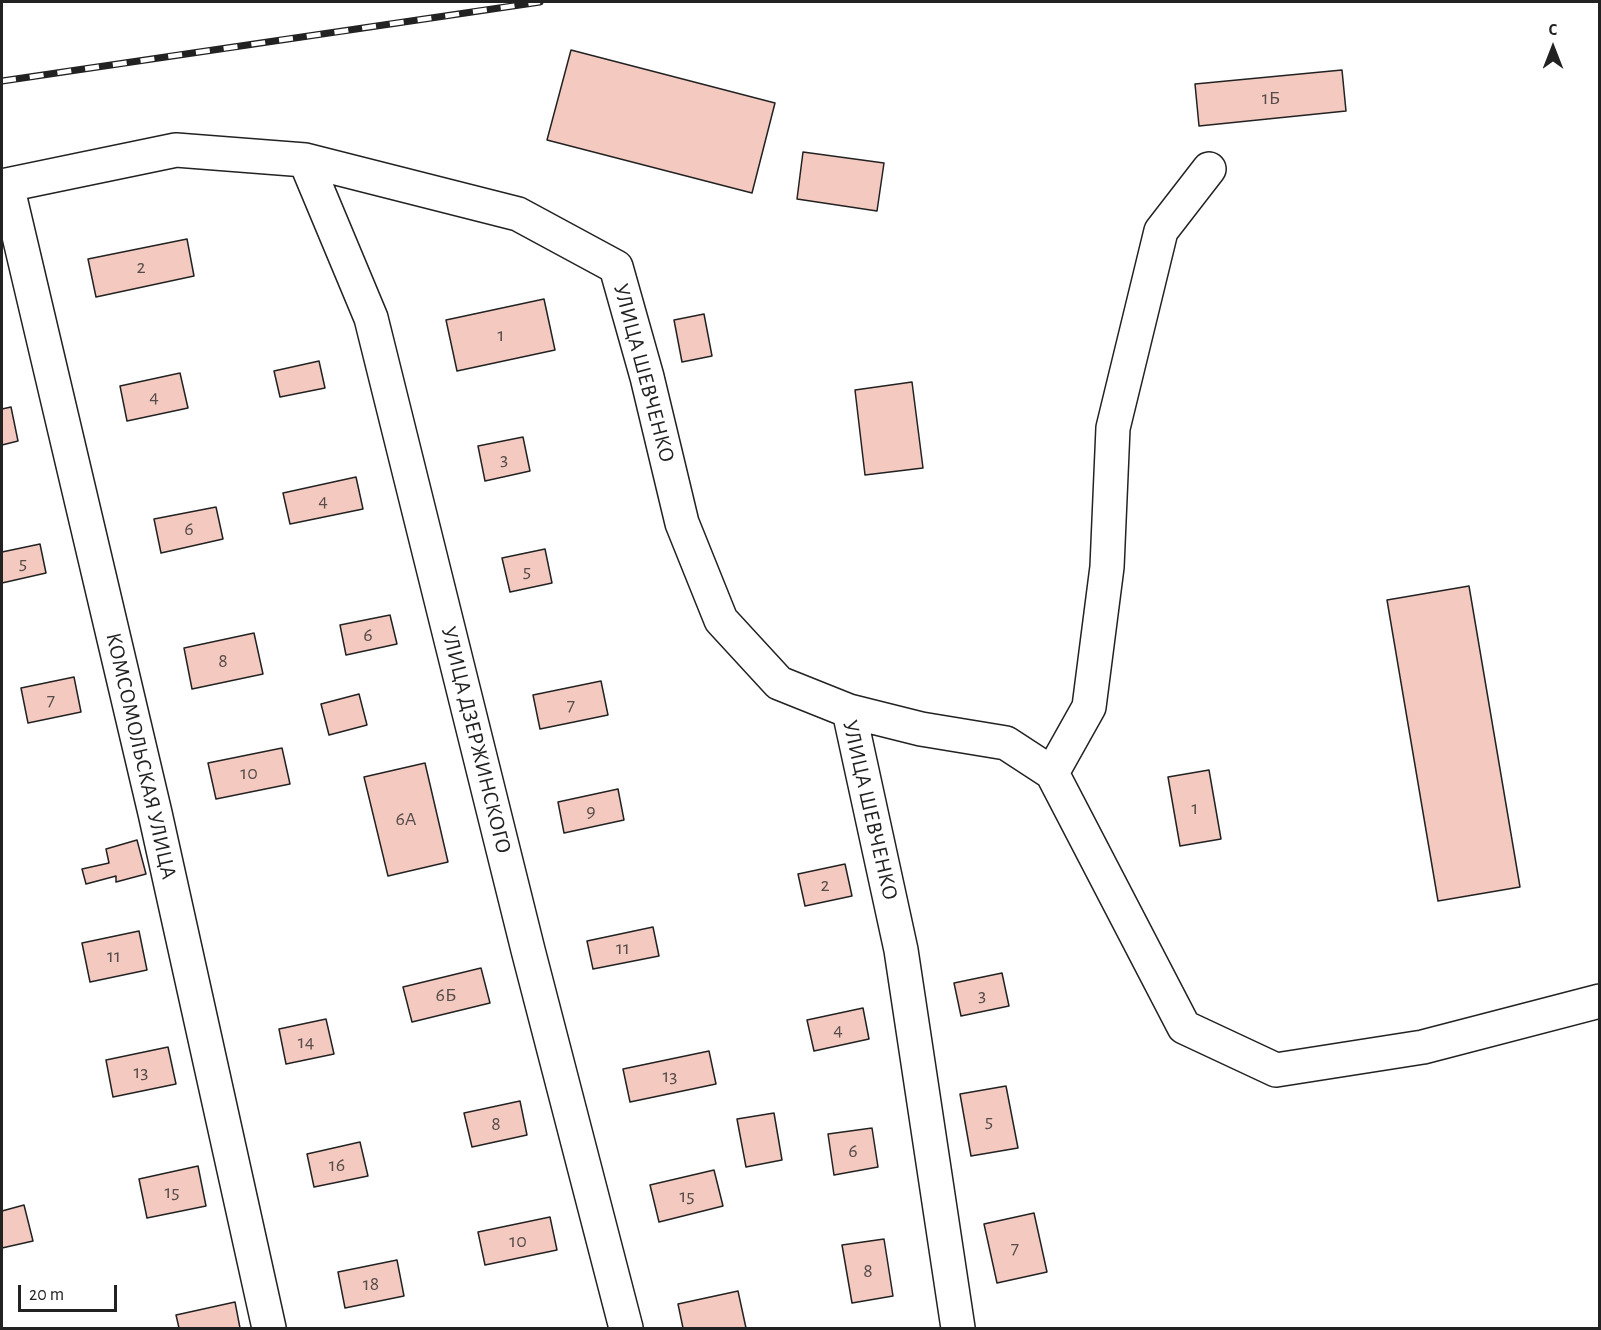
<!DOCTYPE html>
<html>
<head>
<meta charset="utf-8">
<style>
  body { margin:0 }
  #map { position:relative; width:1601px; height:1330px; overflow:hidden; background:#fff; font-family:"Alegreya Sans",sans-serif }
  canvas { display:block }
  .frame { position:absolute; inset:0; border:3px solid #222; pointer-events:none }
  .north { position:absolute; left:1523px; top:18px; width:60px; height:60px; -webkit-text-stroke:4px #fff; paint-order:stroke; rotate:0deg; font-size:16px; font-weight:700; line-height:24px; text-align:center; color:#222 }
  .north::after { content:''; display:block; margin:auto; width:21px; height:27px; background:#222; clip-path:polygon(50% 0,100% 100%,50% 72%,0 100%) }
  .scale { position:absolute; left:18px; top:1285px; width:99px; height:27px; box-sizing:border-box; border:3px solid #222; border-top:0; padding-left:8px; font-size:18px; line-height:21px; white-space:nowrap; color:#222; -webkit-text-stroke:4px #fff; paint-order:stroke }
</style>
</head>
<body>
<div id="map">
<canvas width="1601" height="1330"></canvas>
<div class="frame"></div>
<div class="north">С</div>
<div class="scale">20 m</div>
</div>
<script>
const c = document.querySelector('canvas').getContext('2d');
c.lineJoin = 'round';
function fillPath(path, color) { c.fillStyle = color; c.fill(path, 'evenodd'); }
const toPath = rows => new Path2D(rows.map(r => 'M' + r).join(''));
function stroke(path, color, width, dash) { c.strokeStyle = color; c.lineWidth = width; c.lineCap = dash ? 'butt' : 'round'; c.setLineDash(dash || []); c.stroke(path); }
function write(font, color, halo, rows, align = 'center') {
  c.font = font + ' "Alegreya Sans",sans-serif'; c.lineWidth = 4.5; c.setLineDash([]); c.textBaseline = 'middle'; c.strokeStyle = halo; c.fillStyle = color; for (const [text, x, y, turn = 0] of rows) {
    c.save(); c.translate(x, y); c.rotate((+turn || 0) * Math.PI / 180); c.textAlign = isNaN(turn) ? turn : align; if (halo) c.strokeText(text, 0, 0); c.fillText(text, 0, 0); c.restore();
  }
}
const building = toPath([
  [571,50,775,103,752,193,547,140,571,50],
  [1342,70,1346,111,1199,126,1195,84,1342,70],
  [803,152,884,163,877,211,797,199,803,152],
  [187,239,194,276,96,297,88,259,187,239],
  [544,299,555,350,457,371,446,320,544,299],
  [704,314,712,356,682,362,674,320,704,314],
  [319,361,325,388,280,397,274,371,319,361],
  [180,373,188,408,127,421,120,386,180,373],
  [912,382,923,468,865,475,855,390,912,382],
  [11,407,18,441,2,445,2,409,11,407],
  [523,437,530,471,485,481,478,446,523,437],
  [356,477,363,509,290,524,283,493,356,477],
  [216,507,223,539,161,553,154,519,216,507],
  [40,544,46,573,2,583,2,552,40,544],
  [545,549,552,583,510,592,502,558,545,549],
  [1469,586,1520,887,1438,901,1387,600,1469,586],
  [390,615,397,644,346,655,340,625,390,615],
  [254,633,263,674,192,689,184,648,254,633],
  [74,677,81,712,28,723,21,688,74,677],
  [601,681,608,715,540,729,533,695,601,681],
  [359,694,367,725,329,735,321,704,359,694],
  [282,748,290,784,216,799,208,763,282,748],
  [425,763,448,862,388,876,364,777,425,763],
  [1209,770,1221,839,1180,846,1168,777,1209,770],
  [618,789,624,820,564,833,558,802,618,789],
  [137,840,146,874,116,882,116,876,86,884,82,869,109,863,106,849,137,840],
  [845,864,852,896,805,906,798,874,845,864],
  [653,927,659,956,593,969,587,941,653,927],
  [139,931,147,970,90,982,82,943,139,931],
  [481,968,490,1003,412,1022,403,987,481,968],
  [1002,973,1009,1006,961,1016,954,983,1002,973],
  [863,1008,869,1039,814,1051,807,1020,863,1008],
  [326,1019,334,1054,286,1064,279,1029,326,1019],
  [168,1047,176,1084,113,1097,106,1060,168,1047],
  [709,1051,716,1084,630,1102,623,1069,709,1051],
  [1006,1086,1018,1148,971,1156,960,1094,1006,1086],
  [520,1101,527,1135,472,1147,464,1113,520,1101],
  [774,1113,782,1160,746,1167,737,1119,774,1113],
  [872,1128,878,1167,834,1175,828,1134,872,1128],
  [360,1142,368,1176,314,1187,307,1154,360,1142],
  [198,1166,206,1206,147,1218,139,1179,198,1166],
  [714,1170,723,1206,659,1222,650,1185,714,1170],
  [24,1205,33,1241,2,1248,2,1211,24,1205],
  [1034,1213,1047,1272,997,1283,984,1224,1034,1213],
  [550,1217,557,1250,485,1265,478,1232,550,1217],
  [884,1239,893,1296,852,1303,842,1245,884,1239],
  [397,1260,404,1296,345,1308,338,1272,397,1260],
  [738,1291,746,1328,683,1328,678,1304,738,1291],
  [235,1302,240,1328,179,1328,176,1315,235,1302]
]);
fillPath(building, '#f3c9c0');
stroke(building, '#222', 1.5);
const minor = toPath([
  [305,160,371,318,528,950,626,1328],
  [7,185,155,813,269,1328],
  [2,186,176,150,305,160,518,214,616,267,647,377,682,523,721,620,779,683,849,711,901,950,958,1328],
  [849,711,921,729,1006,743,1052,773,1184,1027,1276,1070,1423,1047,1600,1001],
  [1052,773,1089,707,1107,567,1113,428,1161,231,1209,169]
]);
stroke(minor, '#222', 36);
stroke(minor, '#fff', 33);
const rail = toPath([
  [2,81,540,2]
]);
stroke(rail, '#222', 7);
stroke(rail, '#fff', 4.5, [14]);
write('20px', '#564c4a', null, [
  ["1Б",1271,98],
  ["2",141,267],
  ["1",501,335],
  ["4",154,397],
  ["3",504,459],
  ["4",323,501],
  ["6",189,529],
  ["5",23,563],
  ["5",527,571],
  ["6",368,635],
  ["8",223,661],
  ["7",51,700],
  ["7",571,705],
  ["10",249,773],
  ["1",1195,808],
  ["9",591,811],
  ["6А",406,819],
  ["2",825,885],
  ["11",623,948],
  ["11",114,956],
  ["6Б",446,995],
  ["3",982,995],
  ["4",838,1030],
  ["14",306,1042],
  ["13",141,1072],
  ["13",670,1076],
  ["5",989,1121],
  ["8",496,1124],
  ["6",853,1151],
  ["16",337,1165],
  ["15",172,1192],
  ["15",687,1196],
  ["10",518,1241],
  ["7",1015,1248],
  ["8",868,1271],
  ["18",371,1284]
]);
write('22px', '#222', '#fff', [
  ["УЛИЦА ШЕВЧЕНКО",644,373,75],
  ["УЛИЦА ДЗЕРЖИНСКОГО",476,740,76],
  ["КОМСОМОЛЬСКАЯ УЛИЦА",141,756,77],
  ["УЛИЦА ШЕВЧЕНКО",870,810,77]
]);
</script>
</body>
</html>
